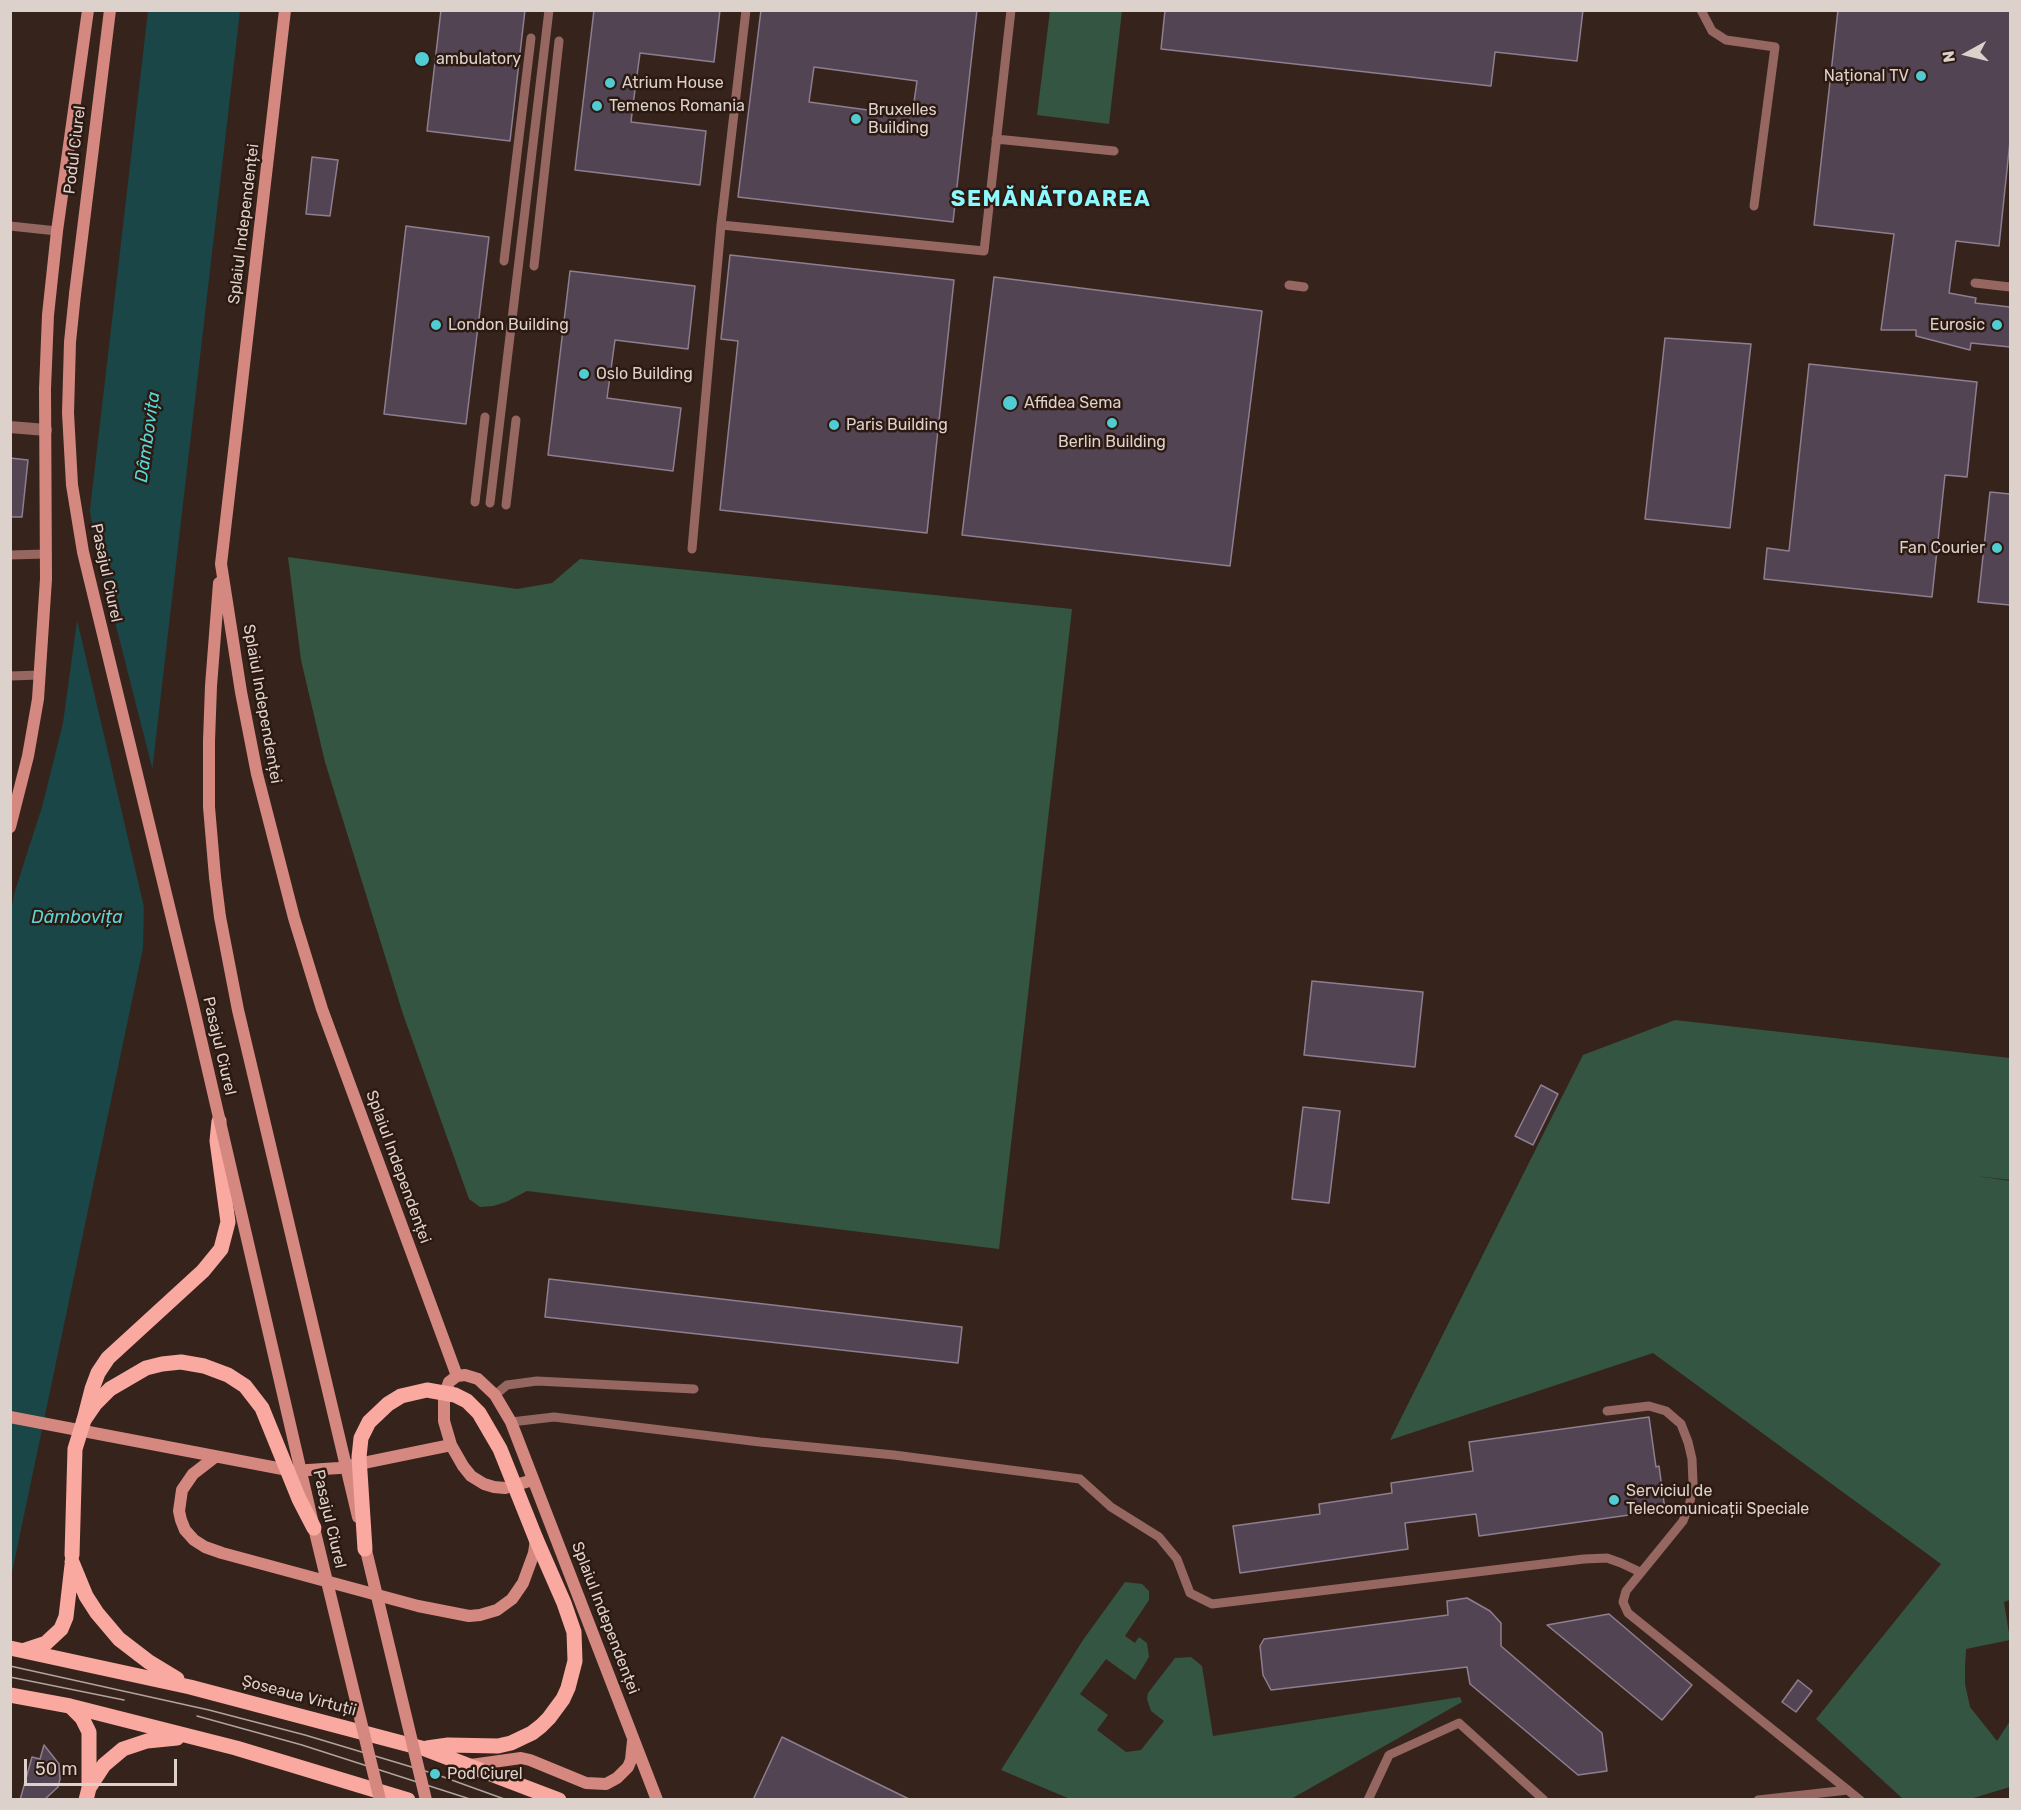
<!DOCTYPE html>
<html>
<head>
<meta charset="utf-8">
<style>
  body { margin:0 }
  #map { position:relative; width:2021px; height:1810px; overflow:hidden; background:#36241c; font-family:Rubik,sans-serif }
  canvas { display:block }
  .frame { position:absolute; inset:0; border:12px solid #ddd1cb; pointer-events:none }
  .north { position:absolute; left:1937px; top:24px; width:60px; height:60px; -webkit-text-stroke:4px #2c1a12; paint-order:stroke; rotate:262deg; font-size:16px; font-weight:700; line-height:24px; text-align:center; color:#ddd1cb }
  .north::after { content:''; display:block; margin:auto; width:21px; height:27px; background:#ddd1cb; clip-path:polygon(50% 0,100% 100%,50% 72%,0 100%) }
  .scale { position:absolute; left:24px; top:1759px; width:153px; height:27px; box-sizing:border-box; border:3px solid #ddd1cb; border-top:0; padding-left:8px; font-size:18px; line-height:21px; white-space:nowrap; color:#ddd1cb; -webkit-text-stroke:4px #2c1a12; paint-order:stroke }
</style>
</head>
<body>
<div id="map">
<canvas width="2021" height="1810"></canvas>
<div class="frame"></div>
<div class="north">N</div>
<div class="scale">50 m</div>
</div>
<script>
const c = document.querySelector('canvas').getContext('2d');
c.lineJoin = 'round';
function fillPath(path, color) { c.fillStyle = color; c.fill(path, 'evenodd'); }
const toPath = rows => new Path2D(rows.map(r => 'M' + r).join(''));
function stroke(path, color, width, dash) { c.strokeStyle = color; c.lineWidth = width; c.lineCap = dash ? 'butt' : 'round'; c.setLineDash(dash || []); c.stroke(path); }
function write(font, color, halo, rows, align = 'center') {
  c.font = font + ' Rubik,sans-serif'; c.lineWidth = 5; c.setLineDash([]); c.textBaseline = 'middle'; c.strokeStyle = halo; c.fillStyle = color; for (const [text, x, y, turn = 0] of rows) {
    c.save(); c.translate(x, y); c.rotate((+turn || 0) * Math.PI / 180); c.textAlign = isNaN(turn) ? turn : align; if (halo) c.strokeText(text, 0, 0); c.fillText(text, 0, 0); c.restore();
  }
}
fillPath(toPath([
  [1050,11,1122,11,1109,124,1037,115],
  [288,557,517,589,552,583,580,559,1072,609,999,1249,527,1191,506,1202,493,1206,480,1207,469,1199,403,1014,325,762,301,660],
  [1675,1020,2010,1058,2010,1180,1977,1176,2010,1181,2010,1600,2004,1602,2010,1640,1966,1649,1965,1667,1965,1684,1970,1707,1997,1741,2010,1721,2010,1787,1970,1799,1903,1799,1816,1719,1941,1564,1653,1353,1390,1440,1583,1055],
  [1125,1582,1142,1584,1149,1591,1149,1600,1125,1636,1135,1643,1139,1637,1147,1643,1149,1657,1135,1680,1106,1659,1080,1694,1108,1715,1097,1730,1126,1752,1141,1750,1164,1721,1151,1711,1147,1699,1148,1693,1175,1658,1191,1657,1202,1666,1213,1736,1460,1697,1462,1702,1291,1799,1070,1799,1001,1770,1083,1640]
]), '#335542');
fillPath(toPath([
  [148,11,240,11,153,763,145,856,143,948,11,1577,11,913,14,894,42,807,63,723,77,621]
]), '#1a4647');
fillPath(toPath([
  [88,501,98,555,155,779,148,857,147,920,75,611]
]), '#36241c');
const building = toPath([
  [441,10,525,10,510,141,427,131,441,10],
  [594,10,720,10,714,62,640,53,633,105,631,122,706,131,700,185,575,170,594,10],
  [761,10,977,10,953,222,738,197,761,10],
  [814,67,917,81,912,116,809,102,814,67],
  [1165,10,1583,10,1577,61,1495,52,1491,86,1161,49,1165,10],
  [1838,10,2010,10,2010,141,1999,246,1956,241,1949,293,1976,298,1975,303,2010,307,2010,347,1971,343,1970,350,1916,336,1916,330,1881,330,1894,234,1814,225,1838,10],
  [312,157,338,160,330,216,306,214,312,157],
  [406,226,489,237,466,424,384,414,406,226],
  [730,255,954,280,927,533,720,510,738,341,721,339,730,255],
  [570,271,695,286,688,349,615,340,607,398,681,408,673,471,548,455,570,271],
  [994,277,1262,311,1230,566,962,535,994,277],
  [1665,338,1751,344,1730,528,1645,519,1665,338],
  [1809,364,1977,382,1967,477,1945,475,1932,597,1764,579,1767,548,1789,551,1809,364],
  [10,458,28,460,22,517,10,517,10,458],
  [1990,492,2010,494,2010,605,1978,602,1990,492],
  [1312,981,1423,992,1415,1067,1304,1055,1312,981],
  [1541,1085,1558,1094,1533,1145,1515,1136,1541,1085],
  [1303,1107,1340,1111,1329,1203,1292,1199,1303,1107],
  [549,1279,962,1327,958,1363,545,1317,549,1279],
  [1649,1417,1656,1467,1659,1466,1665,1510,1479,1536,1476,1514,1405,1523,1408,1549,1240,1573,1233,1526,1320,1514,1319,1504,1392,1493,1391,1483,1473,1471,1469,1442,1649,1417],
  [1467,1598,1490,1611,1501,1623,1501,1646,1602,1733,1607,1771,1578,1775,1470,1684,1467,1667,1271,1690,1263,1675,1260,1646,1264,1639,1448,1615,1447,1601,1467,1598],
  [1609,1614,1692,1685,1662,1720,1547,1625,1609,1614],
  [1798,1680,1812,1691,1796,1712,1782,1702,1798,1680],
  [782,1737,911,1800,753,1800,782,1737],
  [44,1745,59,1764,60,1779,58,1787,44,1800,20,1800,32,1757,40,1759,44,1745]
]);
fillPath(building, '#534454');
stroke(building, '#8e7e90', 1.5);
stroke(toPath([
  [1701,10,1712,31,1726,40,1775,47,1754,206],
  [996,139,1114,151],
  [721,225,984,251,1011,10],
  [10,226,57,231],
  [504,261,531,38],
  [534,266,559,41],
  [1975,283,2010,287],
  [1289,285,1304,287],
  [475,502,485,417],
  [490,503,549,10],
  [506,505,516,420],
  [692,549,721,225,746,10],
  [10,555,46,554],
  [10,676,40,675],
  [495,1395,507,1385,537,1381,694,1389],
  [1607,1411,1649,1406,1666,1411,1681,1424,1688,1442,1692,1459,1693,1483,1690,1502,1683,1521,1626,1591,1623,1602,1628,1613,1860,1800],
  [511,1422,554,1417,760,1442,894,1455,1080,1479,1111,1507,1159,1537,1177,1559,1190,1593,1212,1604,1584,1559,1607,1558,1621,1563,1640,1572],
  [1368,1800,1389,1755,1459,1723,1544,1800],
  [1758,1800,1848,1790]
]), '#966661', 9);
stroke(toPath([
  [10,427,46,430]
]), '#966661', 12);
stroke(toPath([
  [285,10,221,564,241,692,257,774,294,918,322,1009,457,1376],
  [75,294,110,10],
  [10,827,28,756,38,699,46,579,45,389,48,315,57,231,88,10],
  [215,877,209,807,209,741,211,686,219,583],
  [10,1417,293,1471,339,1468,451,1445],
  [215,1457,193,1474,182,1490,179,1511,181,1520,185,1530,194,1540,205,1547,222,1553,418,1606,469,1616,480,1615,497,1610,512,1599,523,1583,534,1553,536,1540],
  [533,1480,505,1488,494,1487,484,1484,471,1476,463,1466,451,1445,444,1421,444,1397,449,1382,457,1376,465,1375,478,1379,495,1395,511,1422,657,1800],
  [471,1765,521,1758,530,1760,586,1783,606,1784,617,1778,628,1767,631,1760,633,1741]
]), '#d58880', 12);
stroke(toPath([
  [84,1420,92,1389,98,1373,108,1358,203,1271,221,1249,228,1222,217,1141,219,1121],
  [72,1562,86,1596,97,1613,119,1639,149,1662,177,1679],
  [10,1648,190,1687,425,1749,559,1800],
  [25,1650,46,1643,61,1629,66,1617,72,1565],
  [10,1695,70,1706,236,1748,408,1800],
  [70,1706,82,1718,89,1732,89,1788,86,1800],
  [427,1748,448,1745,498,1746,511,1743,532,1733,541,1726,549,1718,563,1699,568,1688,575,1661,574,1632,564,1603,536,1539],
  [89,1788,104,1765,123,1749,147,1741,177,1738]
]), '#f9a9a0', 15);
stroke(toPath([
  [10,1666,209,1710,305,1735,435,1774,507,1800],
  [10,1677,124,1700],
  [197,1716,302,1745,473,1800]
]), '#b1a39d', 1.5);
stroke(toPath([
  [75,294,70,342,68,413,72,485,83,552,192,1001,314,1528,380,1800],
  [215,877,220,917,238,1010,358,1517],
  [364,1542,426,1800]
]), '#d58880', 12);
stroke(toPath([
  [365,1549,359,1457,361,1438,369,1422,388,1404,401,1396,427,1390,455,1395,467,1401,479,1413,500,1449,536,1539],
  [72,1555,75,1449,84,1420,95,1404,110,1389,146,1368,162,1364,181,1362,204,1366,228,1375,245,1386,262,1408,299,1499,314,1528]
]), '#f9a9a0', 15);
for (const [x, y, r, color] of [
  [422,59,8,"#51ccd2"],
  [1921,76,6,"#51ccd2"],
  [610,83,6,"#51ccd2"],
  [597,106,6,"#51ccd2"],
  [856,119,6,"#51ccd2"],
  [436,325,6,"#51ccd2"],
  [1997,325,6,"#51ccd2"],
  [584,374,6,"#51ccd2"],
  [1010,403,8,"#51ccd2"],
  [1112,423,6,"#51ccd2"],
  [834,425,6,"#51ccd2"],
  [1997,548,6,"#51ccd2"],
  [1614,1500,6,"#51ccd2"],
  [435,1774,6,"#51ccd2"]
]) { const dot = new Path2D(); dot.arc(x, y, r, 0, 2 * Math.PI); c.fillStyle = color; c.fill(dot); stroke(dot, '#2c1a12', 2); }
write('16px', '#ddd1cb', '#2c1a12', [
  ["ambulatory",436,59],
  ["Național TV",1909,76,"right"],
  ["Atrium House",622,83],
  ["Temenos Romania",609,106],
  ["Bruxelles",868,110],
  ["Building",868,128],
  ["London Building",448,325],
  ["Eurosic",1985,325,"right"],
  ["Oslo Building",596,374],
  ["Affidea Sema",1024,403],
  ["Paris Building",846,425],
  ["Berlin Building",1112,442,"center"],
  ["Fan Courier",1985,548,"right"],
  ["Serviciul de",1626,1491],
  ["Telecomunicații Speciale",1626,1509],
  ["Pod Ciurel",447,1774]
], 'left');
write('16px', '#ddd1cb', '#2c1a12', [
  ["Podul Ciurel",75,150,-83],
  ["Splaiul Independenței",244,224,-83],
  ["Pasajul Ciurel",106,573,78],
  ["Splaiul Independenței",262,704,80],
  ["Pasajul Ciurel",219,1046,77],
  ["Splaiul Independenței",398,1167,70],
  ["Pasajul Ciurel",329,1519,77],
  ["Splaiul Independenței",605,1618,69],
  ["Șoseaua Virtuții",299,1696,15]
]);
write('italic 18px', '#58d6d8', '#2c1a12', [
  ["Dâmbovița",148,437,-82],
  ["Dâmbovița",77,918]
]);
c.letterSpacing = '1.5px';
write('bold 22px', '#8df8fd', '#2c1a12', [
  ["SEMĂNĂTOAREA",1051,200]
]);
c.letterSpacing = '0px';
</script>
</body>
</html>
